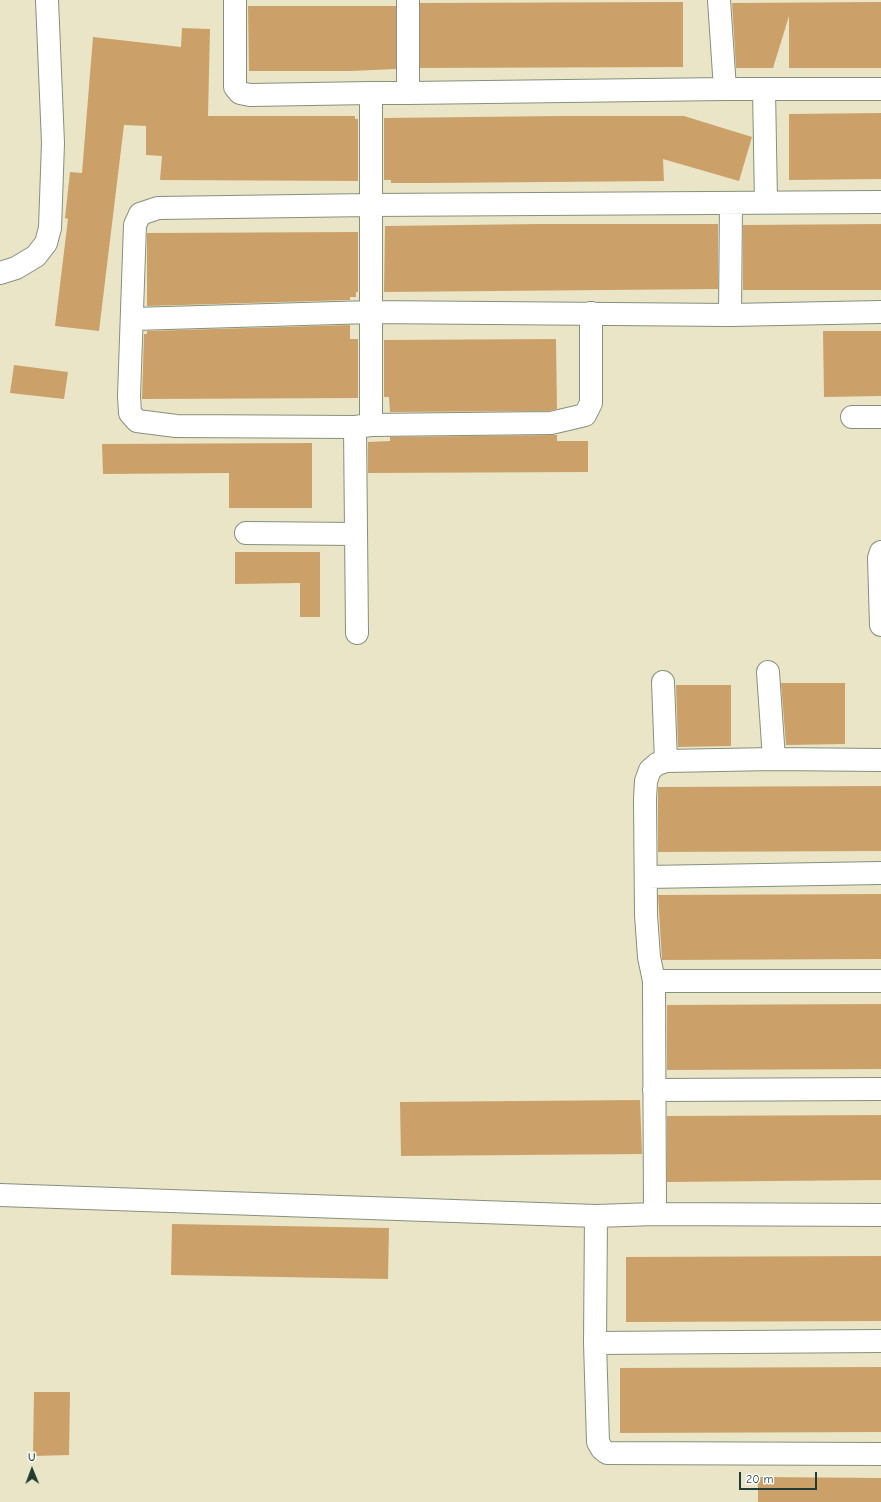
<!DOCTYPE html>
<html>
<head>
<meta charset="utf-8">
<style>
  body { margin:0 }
  #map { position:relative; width:881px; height:1502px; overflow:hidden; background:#eae5c6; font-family:"Comic Neue",sans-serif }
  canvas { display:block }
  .north { position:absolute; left:12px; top:1450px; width:40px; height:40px; -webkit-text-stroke:3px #fff; paint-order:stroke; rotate:359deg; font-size:11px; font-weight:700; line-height:16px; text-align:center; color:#1f3d34 }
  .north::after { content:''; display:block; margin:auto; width:14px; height:18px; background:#1f3d34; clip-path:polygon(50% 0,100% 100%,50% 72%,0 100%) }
  .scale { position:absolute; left:739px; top:1472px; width:78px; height:18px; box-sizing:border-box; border:2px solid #1f3d34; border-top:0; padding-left:5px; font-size:12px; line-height:14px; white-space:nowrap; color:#1f3d34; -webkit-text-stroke:3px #fff; paint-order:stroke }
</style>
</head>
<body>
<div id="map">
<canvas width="881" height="1502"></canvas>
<div class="north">U</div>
<div class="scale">20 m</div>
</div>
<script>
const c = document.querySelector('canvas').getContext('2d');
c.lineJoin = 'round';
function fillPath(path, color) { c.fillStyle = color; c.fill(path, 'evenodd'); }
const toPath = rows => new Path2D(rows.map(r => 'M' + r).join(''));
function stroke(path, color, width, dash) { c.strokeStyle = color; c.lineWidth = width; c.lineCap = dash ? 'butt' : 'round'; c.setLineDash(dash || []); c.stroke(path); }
fillPath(toPath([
  [683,2,683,67,420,68,420,3],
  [881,2,881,68,789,68,789,16,773,68,736,68,732,3],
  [248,6,396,6,396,69,351,71,249,71],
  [182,28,210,29,208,116,355,116,355,119,358,119,358,181,160,180,162,156,146,155,146,126,124,125,99,331,55,326,68,219,65,218,70,172,82,173,93,37,181,47],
  [881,113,881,179,789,180,789,114],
  [560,116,684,116,752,137,739,181,663,159,664,181,430,183,391,183,391,180,384,180,384,118],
  [538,224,718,224,718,289,384,292,385,226],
  [881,224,881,290,743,290,743,225],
  [358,232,358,292,356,292,356,297,350,297,350,300,147,306,147,233],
  [350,325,350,339,358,339,358,398,142,399,144,334,147,334,147,331],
  [823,331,881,331,881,396,824,397],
  [556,339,557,409,549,411,390,412,389,397,384,397,384,340],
  [14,365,68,372,64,399,10,393],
  [557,435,557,441,588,441,588,472,368,473,368,442,390,441,390,437],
  [312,443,312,508,229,508,229,473,103,474,102,444],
  [235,552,320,552,320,617,300,617,300,583,235,584],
  [781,683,845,683,845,744,786,745],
  [676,685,731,685,731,746,678,747],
  [881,786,881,851,658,852,658,787],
  [881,894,881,959,662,960,658,895],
  [881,1004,881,1069,667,1070,667,1005],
  [640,1100,642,1154,401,1156,400,1102],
  [881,1115,881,1180,667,1182,667,1116],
  [172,1224,389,1228,388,1279,171,1275],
  [881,1256,881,1321,626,1322,626,1257],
  [881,1367,881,1432,620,1433,620,1368],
  [34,1392,70,1392,69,1455,33,1456],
  [758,1477,881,1478,881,1502,758,1502]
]), '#cca169');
const minor = toPath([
  [235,0,235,87,240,93,250,95,371,93],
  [408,0,408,93,371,93,371,425,551,423,585,415,591,403,591,313],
  [719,0,725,89],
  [764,89,766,202],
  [408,93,725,89,881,89],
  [0,273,16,268,36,256,46,243,50,228,53,143,47,0],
  [730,315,731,203],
  [133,319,371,312,730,315,881,312],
  [852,417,881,417],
  [371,425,355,427,176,426,137,421,130,413,129,396,135,225,140,214,158,208,370,205,881,202],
  [355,427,357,633],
  [246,533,355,534],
  [881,552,879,558,881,625],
  [768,672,774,759],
  [663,682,666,761],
  [647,877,881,873],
  [654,981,881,981],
  [654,1090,881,1089],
  [0,1195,596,1216,655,1214,881,1215],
  [655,1214,654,981,649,957,646,915,645,799,646,781,650,770,657,764,666,761,774,759,881,760],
  [596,1216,595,1343,598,1442,602,1449,607,1453,881,1454],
  [595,1343,881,1341]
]);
stroke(minor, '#84917d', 24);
stroke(minor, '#fff', 22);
</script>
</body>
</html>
